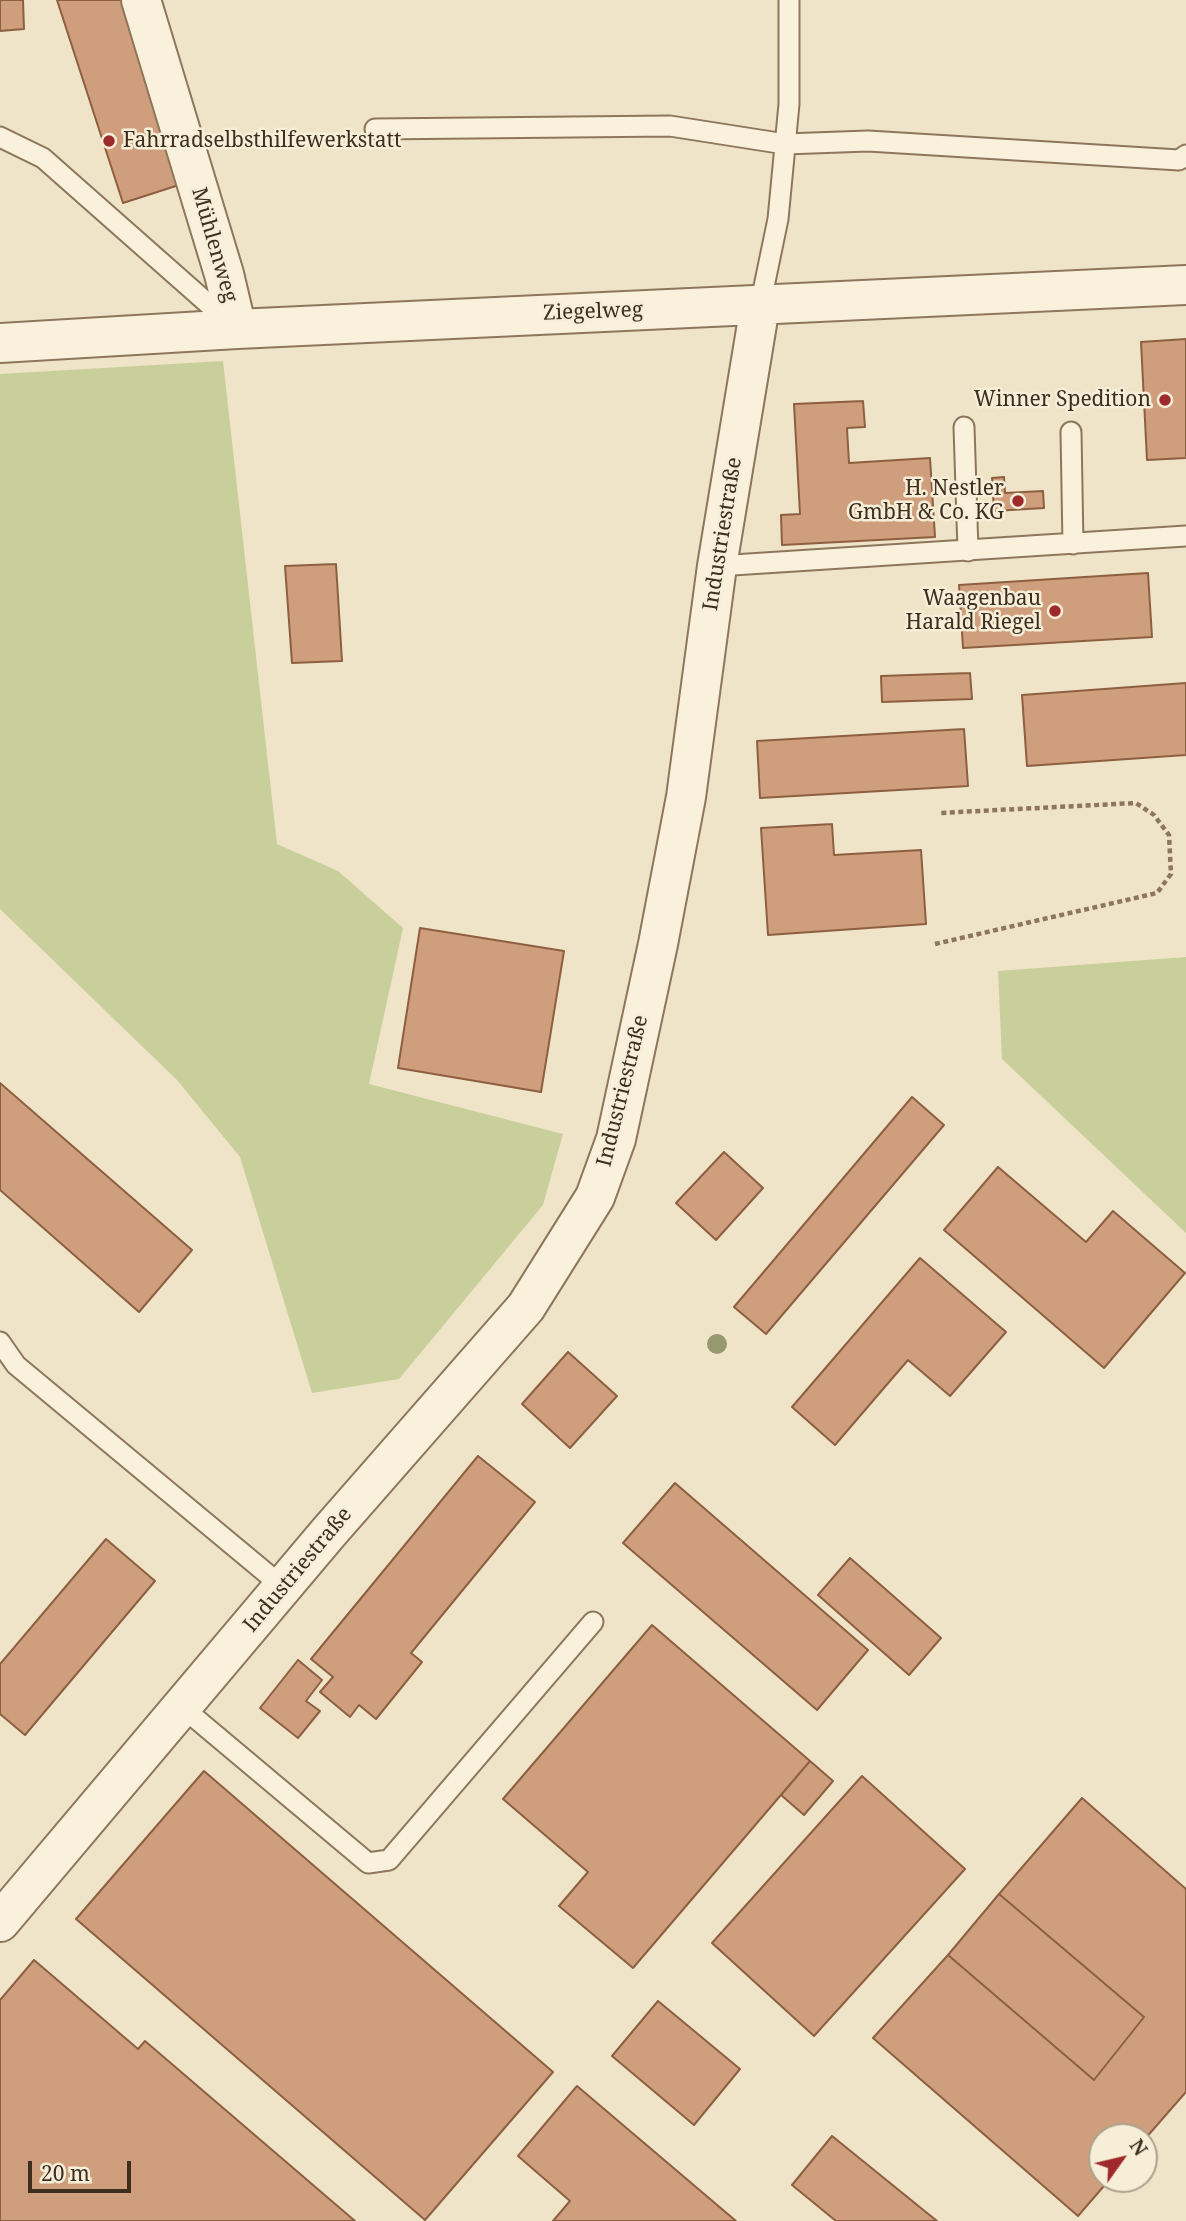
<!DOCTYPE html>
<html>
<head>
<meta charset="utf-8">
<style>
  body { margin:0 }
  #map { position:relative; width:1186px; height:2221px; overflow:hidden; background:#f0e4c8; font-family:"Noto Serif",serif }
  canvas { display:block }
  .north { position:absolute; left:1088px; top:2123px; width:70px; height:70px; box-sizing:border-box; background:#f7eed8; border:2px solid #ada18e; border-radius:50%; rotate:56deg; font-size:19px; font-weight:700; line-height:28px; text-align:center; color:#3d2e20 }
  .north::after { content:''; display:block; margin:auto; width:24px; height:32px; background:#9e2a2b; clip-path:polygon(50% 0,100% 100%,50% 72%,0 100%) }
  .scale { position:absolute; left:28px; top:2161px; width:103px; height:32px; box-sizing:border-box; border:4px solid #3d2e20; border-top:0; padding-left:9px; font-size:21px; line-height:24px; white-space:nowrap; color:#3d2e20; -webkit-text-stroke:5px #f7eed8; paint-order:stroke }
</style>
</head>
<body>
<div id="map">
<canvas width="1186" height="2221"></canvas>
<div class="north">N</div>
<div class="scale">20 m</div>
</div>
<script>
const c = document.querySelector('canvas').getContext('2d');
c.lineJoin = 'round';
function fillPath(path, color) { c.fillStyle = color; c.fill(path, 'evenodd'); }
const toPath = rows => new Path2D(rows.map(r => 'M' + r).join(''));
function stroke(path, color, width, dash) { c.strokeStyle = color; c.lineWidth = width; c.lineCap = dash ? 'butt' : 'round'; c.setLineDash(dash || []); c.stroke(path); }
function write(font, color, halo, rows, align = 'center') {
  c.font = font + ' "Noto Serif",serif'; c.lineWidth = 5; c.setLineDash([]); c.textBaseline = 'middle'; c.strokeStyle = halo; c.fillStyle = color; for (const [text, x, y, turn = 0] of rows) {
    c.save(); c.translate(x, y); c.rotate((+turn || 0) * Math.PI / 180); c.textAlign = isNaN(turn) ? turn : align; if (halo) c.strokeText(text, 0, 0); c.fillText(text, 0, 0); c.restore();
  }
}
fillPath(toPath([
  [223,361,277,844,338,871,403,928,369,1084,563,1134,543,1205,399,1379,312,1393,240,1157,177,1080,0,909,0,374],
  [1186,957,1186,1233,1002,1059,998,971]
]), '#c9cf9b');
const building = toPath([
  [0,0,23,0,24,29,0,31,0,0],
  [57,0,122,0,182,184,123,203,57,0],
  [1186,339,1186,458,1147,460,1141,342,1186,339],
  [863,401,865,427,847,428,849,463,930,458,935,537,782,545,781,515,800,514,794,404,863,401],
  [1004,477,1005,493,1043,491,1044,508,994,511,992,478,1004,477],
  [336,564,342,661,292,663,285,566,336,564],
  [1148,573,1152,637,963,648,959,585,1148,573],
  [970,673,972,699,882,702,881,676,970,673],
  [1186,683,1186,755,1027,766,1022,695,1186,683],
  [964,729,968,786,760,798,757,741,964,729],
  [832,824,834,855,921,850,926,924,768,935,761,828,832,824],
  [420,928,564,951,541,1092,398,1068,420,928],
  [0,1083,192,1250,139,1312,0,1190,0,1083],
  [912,1097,944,1125,766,1334,734,1307,912,1097],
  [724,1152,763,1188,716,1240,676,1203,724,1152],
  [998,1167,1086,1242,1113,1211,1185,1273,1104,1368,944,1230,998,1167],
  [920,1258,1006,1332,950,1396,908,1360,835,1445,792,1407,920,1258],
  [568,1352,617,1396,570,1448,522,1404,568,1352],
  [478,1456,535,1502,411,1653,422,1662,376,1719,359,1705,350,1717,320,1692,333,1677,311,1659,478,1456],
  [675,1483,868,1650,817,1710,623,1543,675,1483],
  [106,1539,155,1581,25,1735,0,1714,0,1664,106,1539],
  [850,1558,941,1638,909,1675,818,1595,850,1558],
  [652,1625,810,1761,633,1968,559,1906,588,1872,503,1799,652,1625],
  [298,1660,322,1680,306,1701,320,1711,298,1738,260,1708,298,1660],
  [810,1761,833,1781,804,1815,781,1795,810,1761],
  [204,1771,553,2072,425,2220,76,1919,204,1771],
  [862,1776,965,1869,814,2036,712,1943,862,1776],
  [1082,1798,1186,1889,1186,2092,1144,2140,1144,2137,1102,2137,1102,2179,1110,2179,1078,2216,873,2038,948,1955,1094,2080,1144,2017,999,1894,1082,1798],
  [999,1894,1144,2017,1094,2080,948,1955,999,1894],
  [34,1960,138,2049,145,2041,355,2221,0,2221,0,2000,34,1960],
  [658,2001,740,2069,694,2125,612,2056,658,2001],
  [577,2086,736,2221,553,2221,570,2201,518,2156,577,2086],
  [832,2136,937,2221,836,2221,792,2185,832,2136]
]);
fillPath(building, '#cf9f7d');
stroke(building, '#8d5f41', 2);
const lane = toPath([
  [375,129,670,126,785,144,868,141,1179,160,1186,155],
  [0,137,43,158,231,324],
  [760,306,778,219,789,104,789,0],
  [964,427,968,551],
  [1071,432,1073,544],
  [717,566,1186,536],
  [0,1342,16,1365,283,1587],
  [182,1707,368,1863,389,1860,593,1622]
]);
const street = toPath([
  [141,0,224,274,237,329],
  [0,343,237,329,1186,285],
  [0,1922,329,1532,526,1307,595,1197,616,1139,658,944,686,797,717,566,760,306]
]);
stroke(lane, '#8d765c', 23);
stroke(street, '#8d765c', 42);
stroke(toPath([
  [935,944,1157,893,1171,874,1169,835,1154,815,1136,803,939,813]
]), '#8d765c', 4.5, [5, 3.5]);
stroke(lane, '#faf1dc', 19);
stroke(street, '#faf1dc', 38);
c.fillStyle = '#96986f';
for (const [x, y] of [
  [717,1344]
]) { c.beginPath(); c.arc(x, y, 10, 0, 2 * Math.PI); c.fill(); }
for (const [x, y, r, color] of [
  [109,141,7,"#9e2a2b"],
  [1165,400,7,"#9e2a2b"],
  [1018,501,7,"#9e2a2b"],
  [1055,611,7,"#9e2a2b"]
]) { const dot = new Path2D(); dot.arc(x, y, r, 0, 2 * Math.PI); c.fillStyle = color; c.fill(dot); stroke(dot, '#f7eed8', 2.5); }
write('21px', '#3d2e20', '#f7eed8', [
  ["Fahrradselbsthilfewerkstatt",123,141,"left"],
  ["Winner Spedition",1151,400],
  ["H. Nestler",1004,489],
  ["GmbH & Co. KG",1004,513],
  ["Waagenbau",1041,599],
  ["Harald Riegel",1041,623]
], 'right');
write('21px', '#3d2e20', '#f7eed8', [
  ["Mühlenweg",214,245,74],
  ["Ziegelweg",593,312,-2],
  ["Industriestraße",723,534,-81],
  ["Industriestraße",623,1091,-76],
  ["Industriestraße",298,1570,-50]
]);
</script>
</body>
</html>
